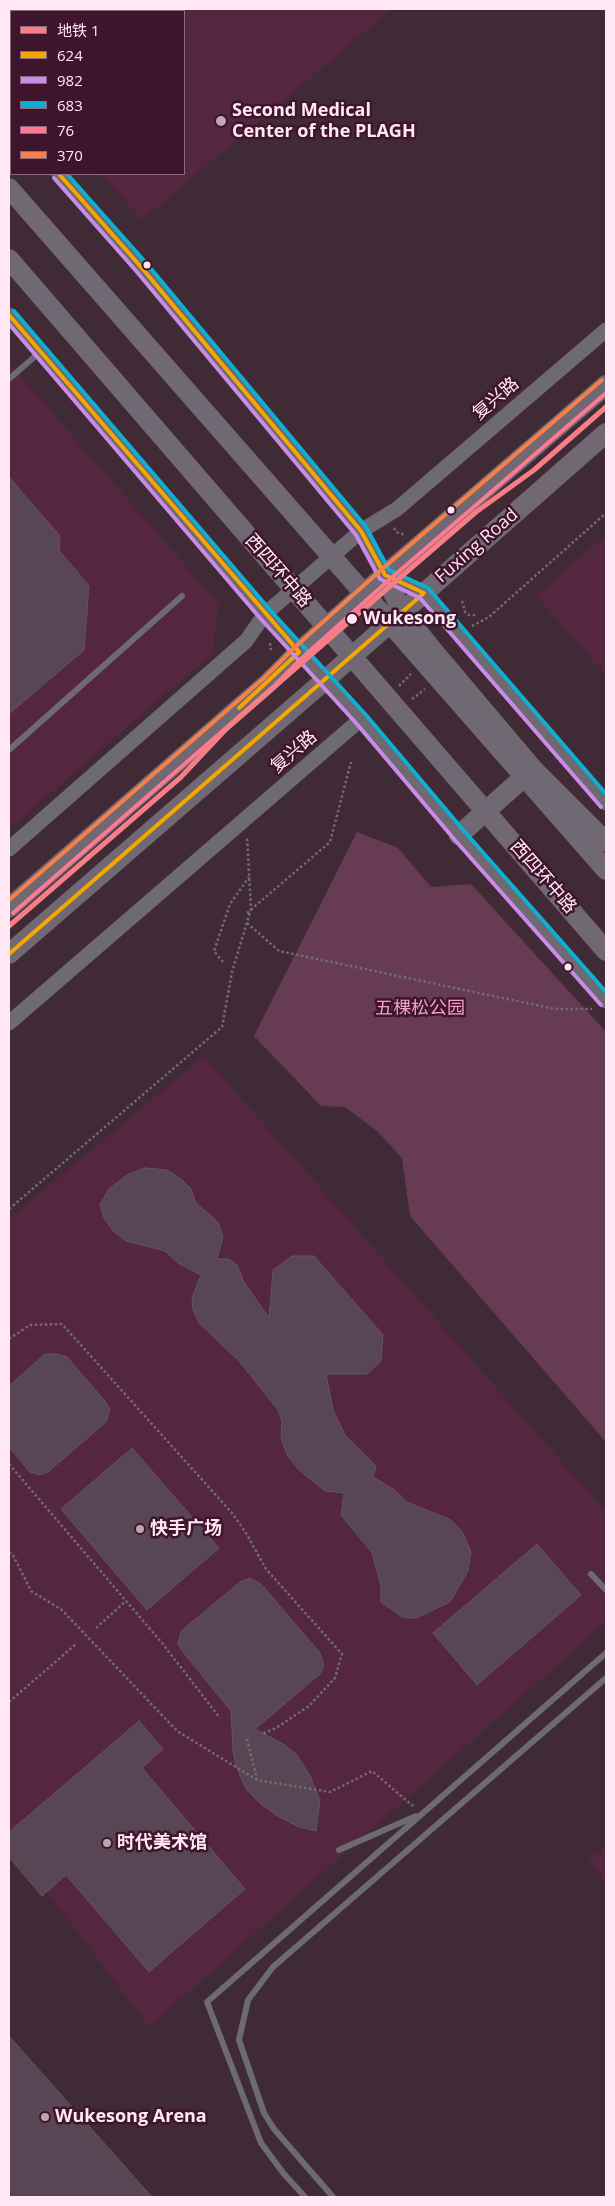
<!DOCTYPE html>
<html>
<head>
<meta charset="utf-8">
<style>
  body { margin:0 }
  #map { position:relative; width:615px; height:2206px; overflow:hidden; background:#402a36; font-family:"Open Sans","Noto Sans SC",sans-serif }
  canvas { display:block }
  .frame { position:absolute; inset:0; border:10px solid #ffe8f3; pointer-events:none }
  .legend { position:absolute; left:10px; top:10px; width:175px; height:165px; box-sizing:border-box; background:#3f152d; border:1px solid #8c697c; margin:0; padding:6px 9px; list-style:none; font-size:15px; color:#ffe8f3 }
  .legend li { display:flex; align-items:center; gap:10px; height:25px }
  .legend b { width:25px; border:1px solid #8c697c }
</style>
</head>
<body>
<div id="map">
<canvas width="615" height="2206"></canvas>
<div class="frame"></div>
<ul class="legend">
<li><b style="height:6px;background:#f87e86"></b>地铁 1</li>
<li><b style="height:6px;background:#f7a600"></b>624</li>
<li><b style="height:6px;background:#ca8be6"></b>982</li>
<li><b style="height:6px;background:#0dafd3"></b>683</li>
<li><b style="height:6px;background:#fe7a93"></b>76</li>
<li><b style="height:6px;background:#f78048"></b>370</li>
</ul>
</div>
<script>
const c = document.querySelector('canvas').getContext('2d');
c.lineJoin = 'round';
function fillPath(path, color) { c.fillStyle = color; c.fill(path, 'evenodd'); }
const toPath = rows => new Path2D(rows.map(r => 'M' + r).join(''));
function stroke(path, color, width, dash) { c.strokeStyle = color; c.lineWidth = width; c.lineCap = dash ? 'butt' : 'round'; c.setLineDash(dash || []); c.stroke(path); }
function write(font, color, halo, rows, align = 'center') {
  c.font = font + ' "Open Sans","Noto Sans SC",sans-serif'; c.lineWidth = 5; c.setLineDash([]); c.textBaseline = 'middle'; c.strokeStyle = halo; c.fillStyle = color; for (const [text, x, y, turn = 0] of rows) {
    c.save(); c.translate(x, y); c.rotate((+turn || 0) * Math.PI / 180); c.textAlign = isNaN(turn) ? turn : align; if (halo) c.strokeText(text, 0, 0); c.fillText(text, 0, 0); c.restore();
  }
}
fillPath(toPath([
  [9,9,392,9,142,220,102,174,184,174,184,11,11,11,11,69,9,66],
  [9,363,219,604,212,654,9,829],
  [606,535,606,676,536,595],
  [204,1056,606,1512,606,1622,149,2027,9,1842,9,1219],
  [606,1846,606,1883,588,1862]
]), '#542640');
fillPath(toPath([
  [357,832,398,848,431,887,471,884,606,1032,606,1442,410,1216,402,1158,377,1131,345,1107,321,1106,254,1036]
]), '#663b53');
const building = toPath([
  [9,477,60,536,59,550,89,586,84,650,9,714,9,477],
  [145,1168,167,1170,182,1180,191,1189,196,1203,218,1222,223,1237,217,1259,229,1259,237,1265,244,1282,269,1318,273,1270,292,1256,314,1256,383,1335,381,1361,367,1374,326,1374,333,1410,345,1435,376,1466,373,1477,395,1490,407,1502,451,1520,463,1533,471,1552,468,1571,450,1602,416,1618,402,1617,381,1602,381,1586,372,1553,341,1515,344,1493,325,1491,299,1470,288,1456,281,1439,282,1421,278,1410,239,1361,199,1323,193,1310,192,1298,201,1275,178,1263,165,1251,126,1241,113,1231,104,1218,100,1204,109,1189,127,1175,145,1168],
  [45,1354,57,1354,67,1357,105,1401,110,1410,106,1422,48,1472,40,1475,30,1472,9,1447,9,1386,45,1354],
  [132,1448,219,1548,147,1610,61,1509,132,1448],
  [537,1544,581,1595,477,1685,433,1633,537,1544],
  [250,1578,261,1584,320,1653,324,1665,320,1674,255,1729,285,1745,297,1755,310,1776,320,1800,316,1831,299,1827,279,1817,262,1805,246,1789,236,1766,233,1751,231,1711,183,1652,178,1644,181,1631,240,1582,250,1578],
  [139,1721,163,1749,142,1768,245,1889,149,1972,66,1875,42,1896,9,1857,9,1832,139,1721],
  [9,2036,152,2197,9,2197,9,2036]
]);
fillPath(building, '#584654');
stroke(building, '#64525f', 1);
stroke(toPath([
  [394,528,396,532,405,535],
  [462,601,465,612,469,615,476,615],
  [472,626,489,617,606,513],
  [270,643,271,650],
  [399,686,411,674],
  [412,699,425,689],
  [247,913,330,842,351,762],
  [247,923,279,951,555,1009,592,1009],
  [223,962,214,951,230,904,249,877],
  [9,1209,222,1027,232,972,251,909,247,837],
  [9,1339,30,1325,62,1324,232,1513,246,1533,266,1569,342,1654,335,1678,309,1706,276,1728,262,1734],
  [9,1464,162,1643,220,1718],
  [9,1552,13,1555,31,1591,62,1610,177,1731,257,1780,330,1792,372,1771,413,1806],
  [96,1628,126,1601],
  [9,1702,76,1644],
  [247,1739,257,1779]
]), '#726b73', 2.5, [2.5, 2.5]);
stroke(toPath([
  [9,379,40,352],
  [9,750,182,596],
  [591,1574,606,1590],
  [339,1850,416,1816],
  [305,2197,284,2174,261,2143,207,2002,606,1653],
  [333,2197,274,2129,264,2113,239,2040,248,2000,273,1967,606,1678]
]), '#6d6a72', 6);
stroke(toPath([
  [9,117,11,120],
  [59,174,142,268,361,531,385,575,424,593,606,803],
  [9,315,265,614,361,719,459,835,606,1001],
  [9,849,246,641,265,614,361,531,397,509,606,330],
  [9,1023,361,719]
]), '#6d6a72', 15);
stroke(toPath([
  [385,575,402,612,435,653,533,769,606,842],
  [459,835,533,769],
  [9,908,268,683,299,652,385,575,606,385],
  [9,954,324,681,606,433]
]), '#706872', 20);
stroke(toPath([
  [9,188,606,870],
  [9,259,606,951]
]), '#706872', 20);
stroke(toPath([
  [9,315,299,652,239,708],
  [9,954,424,593,385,575,361,531,142,268,59,174]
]), '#f7a600', 4);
stroke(toPath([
  [54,178,137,272,356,535,380,579,420,598,601,807],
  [9,324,260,618,356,723,454,839,601,1005]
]), '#ca8be6', 4);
stroke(toPath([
  [67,174,147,264,366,527,389,570,428,588,606,794],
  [14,311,270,610,366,715,464,831,606,992]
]), '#0dafd3', 4);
stroke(toPath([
  [13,913,272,688,303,657,389,580,606,393]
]), '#fe7a93', 4);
stroke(toPath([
  [9,900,264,678,295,647,381,570,602,380]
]), '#f78048', 4);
stroke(toPath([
  [9,926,181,777,227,728,352,619,476,512,534,470,606,407]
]), '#f87e86', 5);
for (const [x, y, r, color] of [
  [221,121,6,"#bca6b1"],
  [147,265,4.5,"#ffe8f3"],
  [451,510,4.5,"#ffe8f3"],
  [352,619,6,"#ffe8f3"],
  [568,967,4.5,"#ffe8f3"],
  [140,1529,5,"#bca6b1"],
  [107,1843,5,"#bca6b1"],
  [45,2117,5,"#bca6b1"]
]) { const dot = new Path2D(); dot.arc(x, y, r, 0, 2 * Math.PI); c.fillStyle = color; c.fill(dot); stroke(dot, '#3f152d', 2); }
write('bold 18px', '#ffe8f3', '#3f152d', [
  ["Second Medical",232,111],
  ["Center of the PLAGH",232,132],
  ["快手广场",150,1529],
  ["时代美术馆",117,1843],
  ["Wukesong Arena",55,2117]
], 'left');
write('18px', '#ffe8f3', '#3f152d', [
  ["复兴路",496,399,-41],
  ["Fuxing Road",477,546,-41],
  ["西四环中路",278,571,49],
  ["复兴路",294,752,-41],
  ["西四环中路",543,877,49]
]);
write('bold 18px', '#ffe8f3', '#3f152d', [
  ["Wukesong",363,619]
], 'left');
write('18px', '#f49fcc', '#3f152d', [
  ["五棵松公园",420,1009]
]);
</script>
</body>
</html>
